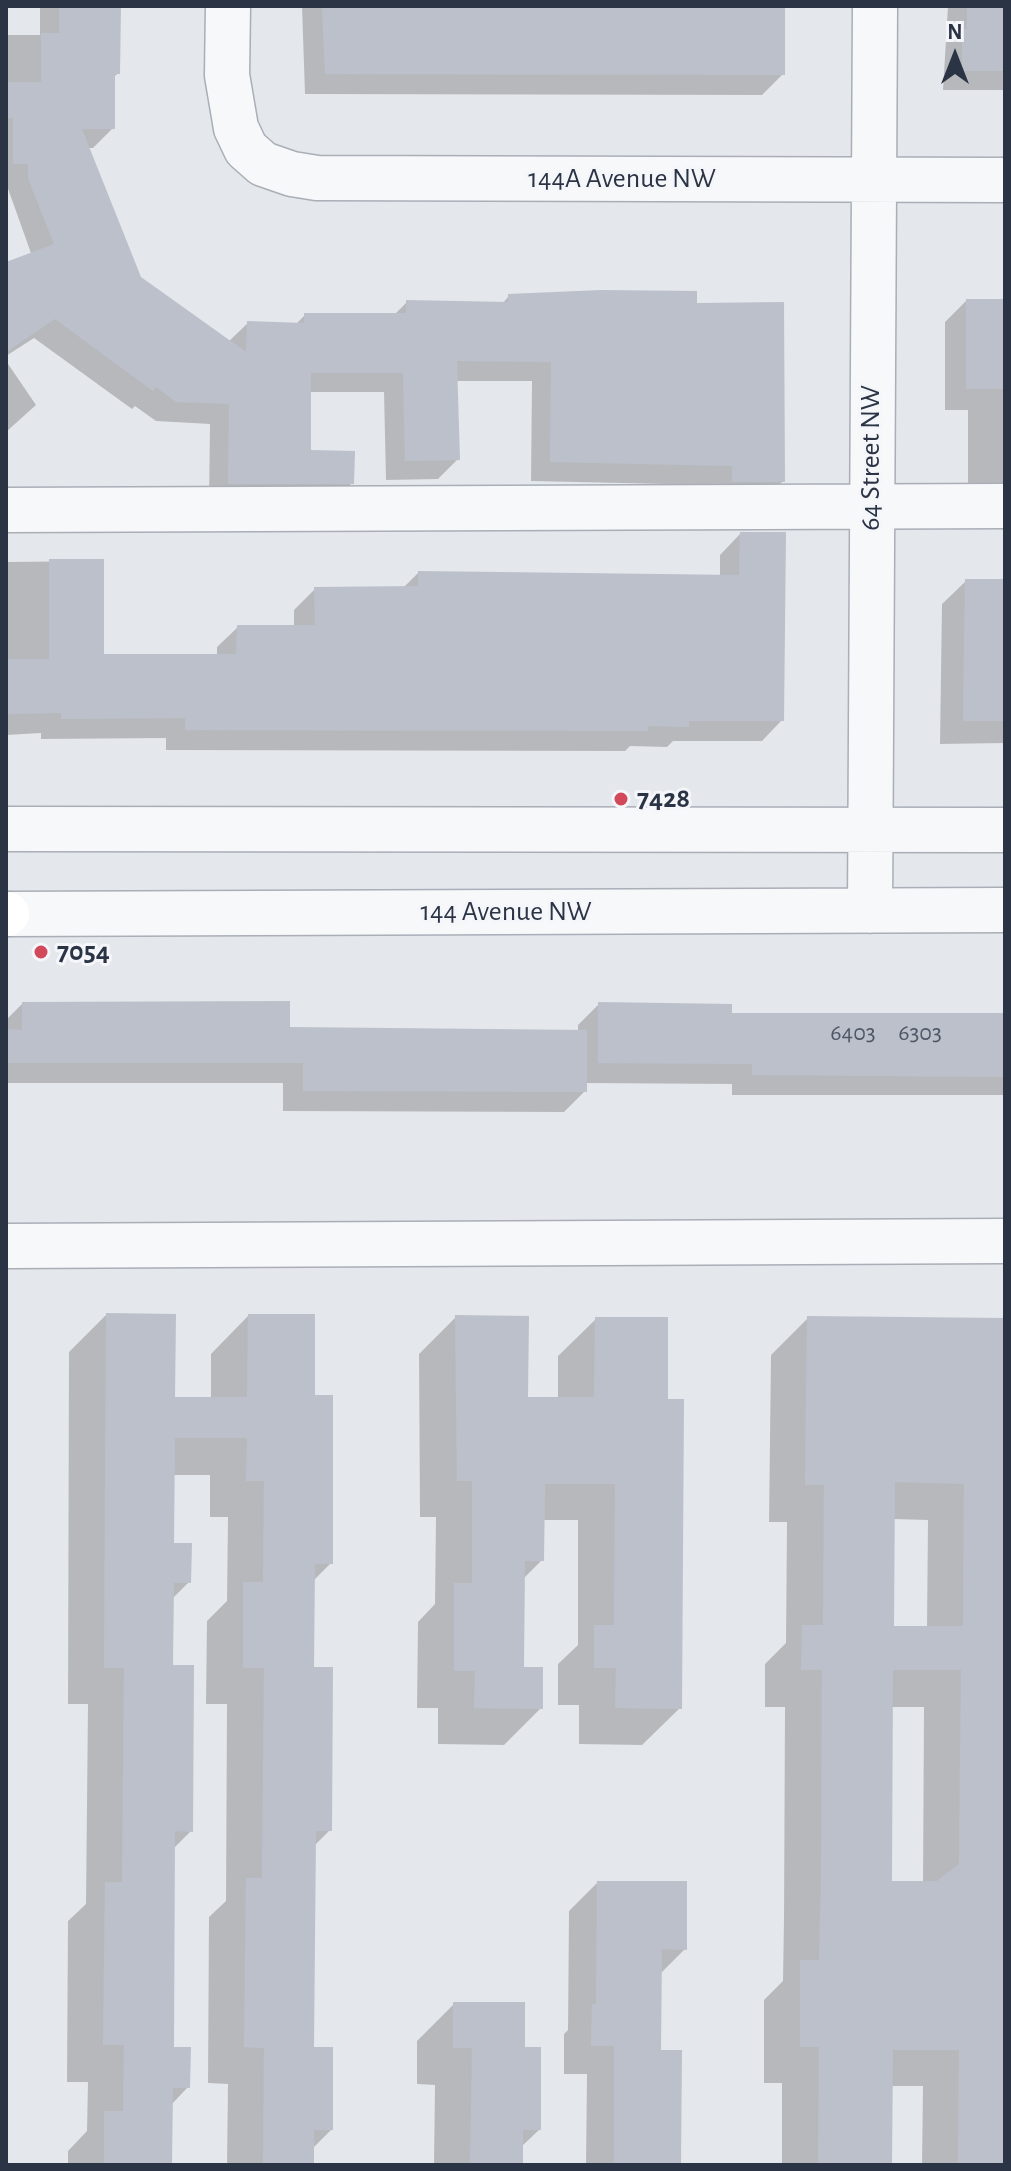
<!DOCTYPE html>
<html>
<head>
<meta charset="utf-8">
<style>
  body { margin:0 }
  #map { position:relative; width:1011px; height:2171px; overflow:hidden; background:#e4e7ec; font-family:"Alegreya Sans",sans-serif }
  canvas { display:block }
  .frame { position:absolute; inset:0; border:8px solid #2b3445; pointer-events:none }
  .north { position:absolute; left:915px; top:16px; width:80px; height:80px; -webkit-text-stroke:6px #f4f6f9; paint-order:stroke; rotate:0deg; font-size:22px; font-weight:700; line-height:32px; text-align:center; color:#2b3445 }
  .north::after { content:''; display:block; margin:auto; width:28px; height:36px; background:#2b3445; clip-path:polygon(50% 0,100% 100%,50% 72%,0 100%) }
</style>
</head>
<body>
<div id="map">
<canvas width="1011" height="2171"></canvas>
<div class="frame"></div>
<div class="north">N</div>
</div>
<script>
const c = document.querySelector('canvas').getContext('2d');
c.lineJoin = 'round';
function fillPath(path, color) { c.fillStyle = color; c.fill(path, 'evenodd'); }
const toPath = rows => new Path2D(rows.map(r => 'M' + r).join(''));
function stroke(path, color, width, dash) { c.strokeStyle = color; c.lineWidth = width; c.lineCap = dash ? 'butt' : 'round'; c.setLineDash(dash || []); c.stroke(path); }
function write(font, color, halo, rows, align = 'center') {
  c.font = font + ' "Alegreya Sans",sans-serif'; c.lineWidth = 6; c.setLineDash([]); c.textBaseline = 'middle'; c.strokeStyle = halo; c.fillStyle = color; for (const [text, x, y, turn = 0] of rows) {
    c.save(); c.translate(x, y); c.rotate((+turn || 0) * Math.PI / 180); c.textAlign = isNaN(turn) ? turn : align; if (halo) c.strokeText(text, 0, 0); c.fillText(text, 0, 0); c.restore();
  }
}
fillPath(toPath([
  [40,6,119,6,118,73,113,78,113,128,93,148,87,148,139,278,228,342,248,323,295,325,305,315,394,315,407,302,502,304,509,296,695,305,783,481,763,501,713,485,531,481,532,381,456,381,458,459,438,479,386,480,384,392,309,392,309,452,352,483,332,503,209,503,210,424,156,421,135,406,132,409,34,338,6,356,6,292,32,256,6,183,6,35,40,35],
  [302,6,783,6,783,74,762,95,305,94],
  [948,6,1005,6,1005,90,943,90],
  [966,301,1005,301,1005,515,968,501,968,410,945,410,945,322],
  [6,361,36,405,6,432],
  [740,534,782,720,762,741,673,741,667,747,630,746,625,751,166,750,166,738,41,739,41,733,6,735,6,562,102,561,102,656,217,656,217,647,238,627,294,627,294,610,315,589,403,588,418,573,720,577,720,555],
  [1005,580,1005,743,940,744,942,604,966,581],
  [22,1004,288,1029,578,1032,578,1025,599,1004,730,1015,1005,1015,1005,1095,732,1095,732,1084,585,1083,585,1091,564,1112,283,1111,283,1083,7,1083,6,1091,6,1020],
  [106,1315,173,1399,211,1399,211,1354,248,1316,313,1397,331,1563,313,1581,312,1669,330,1830,314,1846,312,2049,331,2130,312,2149,311,2165,227,2165,228,2084,208,2083,209,1917,226,1901,227,1704,206,1704,207,1621,227,1601,228,1517,210,1517,210,1475,173,1475,172,1545,189,1582,171,1600,171,1667,191,1831,173,1849,172,2049,188,2087,171,2105,170,2165,68,2165,68,2151,87,2131,88,2082,67,2082,68,1921,86,1904,88,1704,68,1704,69,1352],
  [456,1317,526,1399,558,1399,558,1356,596,1319,666,1401,680,1708,642,1745,579,1744,579,1705,558,1705,558,1664,578,1645,578,1520,542,1520,542,1560,523,1579,522,1669,541,1708,504,1745,438,1744,438,1708,417,1708,418,1622,435,1604,436,1517,420,1517,419,1354],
  [808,1318,1005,1320,1005,2165,922,2165,923,2086,891,2086,890,2165,782,2165,782,2083,764,2083,764,2000,783,1981,784,1918,785,1707,765,1707,765,1664,786,1643,787,1522,769,1522,771,1355],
  [893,1519,928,1520,927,1628,892,1628],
  [891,1707,924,1707,923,1883,890,1883],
  [597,1883,685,1949,660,1974,659,2052,679,2165,586,2165,587,2074,564,2074,564,2034,568,2030,569,1911],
  [454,2004,523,2049,539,2130,521,2147,521,2165,434,2165,435,2085,417,2084,417,2041]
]), '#0003');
fillPath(toPath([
  [59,6,121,6,120,74,115,74,115,129,82,129,141,277,246,352,247,321,304,323,304,313,406,313,406,300,508,302,508,294,601,290,697,291,697,303,784,302,785,482,732,482,732,466,550,462,551,362,457,361,460,460,405,461,403,373,311,373,311,450,355,451,354,484,228,484,229,404,176,402,156,387,153,391,55,319,6,352,6,262,54,244,28,178,28,164,13,164,13,118,6,118,6,82,41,82,41,33,59,33],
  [322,6,785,6,785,75,325,74],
  [967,6,1005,6,1005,71,962,71,962,29,967,29],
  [966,299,1005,299,1005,389,966,389],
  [740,532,786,532,784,721,689,721,689,727,648,726,648,731,185,730,185,718,61,719,61,713,6,714,6,659,49,659,49,559,104,559,104,654,236,654,237,625,315,625,314,587,418,586,418,571,739,575],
  [965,579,1005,579,1005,721,963,721],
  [290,1001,290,1027,587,1030,587,1092,303,1091,303,1063,6,1063,6,1029,22,1030,22,1002],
  [598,1002,732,1004,732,1013,1005,1013,1005,1077,752,1075,752,1064,598,1063],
  [106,1313,176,1314,175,1397,247,1397,248,1314,315,1314,315,1395,333,1395,333,1564,315,1564,314,1667,333,1667,332,1831,316,1831,314,2047,333,2047,333,2130,314,2130,314,2165,263,2165,264,2048,244,2047,246,1878,262,1878,264,1668,243,1668,243,1582,263,1582,264,1481,246,1481,247,1438,175,1438,174,1543,192,1543,191,1583,174,1583,173,1665,194,1665,193,1832,175,1831,174,2047,191,2047,190,2088,173,2088,172,2165,104,2165,104,2111,123,2111,124,2045,103,2045,105,1882,122,1882,124,1668,104,1668],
  [455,1315,529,1316,528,1397,594,1397,595,1317,668,1317,668,1399,684,1399,682,1709,615,1708,616,1668,594,1668,594,1625,614,1625,615,1484,545,1484,544,1561,525,1561,524,1667,543,1667,543,1709,474,1708,475,1671,454,1671,454,1583,472,1583,472,1481,457,1481],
  [807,1316,1005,1318,1005,2165,958,2165,959,2050,893,2050,892,2165,818,2165,819,2047,800,2047,800,1960,819,1960,821,1880,822,1670,801,1670,802,1625,823,1625,824,1485,805,1485],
  [895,1482,964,1484,963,1626,894,1626],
  [893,1670,961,1670,959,1864,937,1881,892,1881],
  [597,1881,687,1881,687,1950,662,1949,661,2050,682,2050,681,2165,614,2165,614,2046,591,2046,592,2004,596,2004],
  [453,2002,525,2002,525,2047,541,2047,541,2130,523,2130,523,2165,470,2165,472,2048,453,2048]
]), '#bbc0ca');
const minor = toPath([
  [228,6,227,75,236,128,246,149,263,164,292,174,317,178,1005,180],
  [6,510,1005,506],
  [6,829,1005,830],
  [870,911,875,6],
  [6,914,1005,910],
  [6,1246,1005,1241]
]);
const major = toPath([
  [6,914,7,914]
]);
stroke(minor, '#a9aeb7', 47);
stroke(major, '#a3abb8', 47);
stroke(minor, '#f7f8fa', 44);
stroke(major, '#fff', 44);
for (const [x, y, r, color] of [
  [621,799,8,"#d1495b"],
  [41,952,8,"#d1495b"]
]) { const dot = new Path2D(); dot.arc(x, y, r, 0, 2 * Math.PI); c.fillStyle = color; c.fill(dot); stroke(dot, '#f4f6f9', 3); }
write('24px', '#4f5766', null, [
  ["6403",853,1033],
  ["6303",920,1033]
]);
write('28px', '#2b3445', '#f4f6f9', [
  ["144A Avenue NW",622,179],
  ["64 Street NW",871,458,-90],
  ["144 Avenue NW",506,912]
]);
write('bold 28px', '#2b3445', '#f4f6f9', [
  ["7428",637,799],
  ["7054",57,952]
], 'left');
</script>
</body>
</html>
